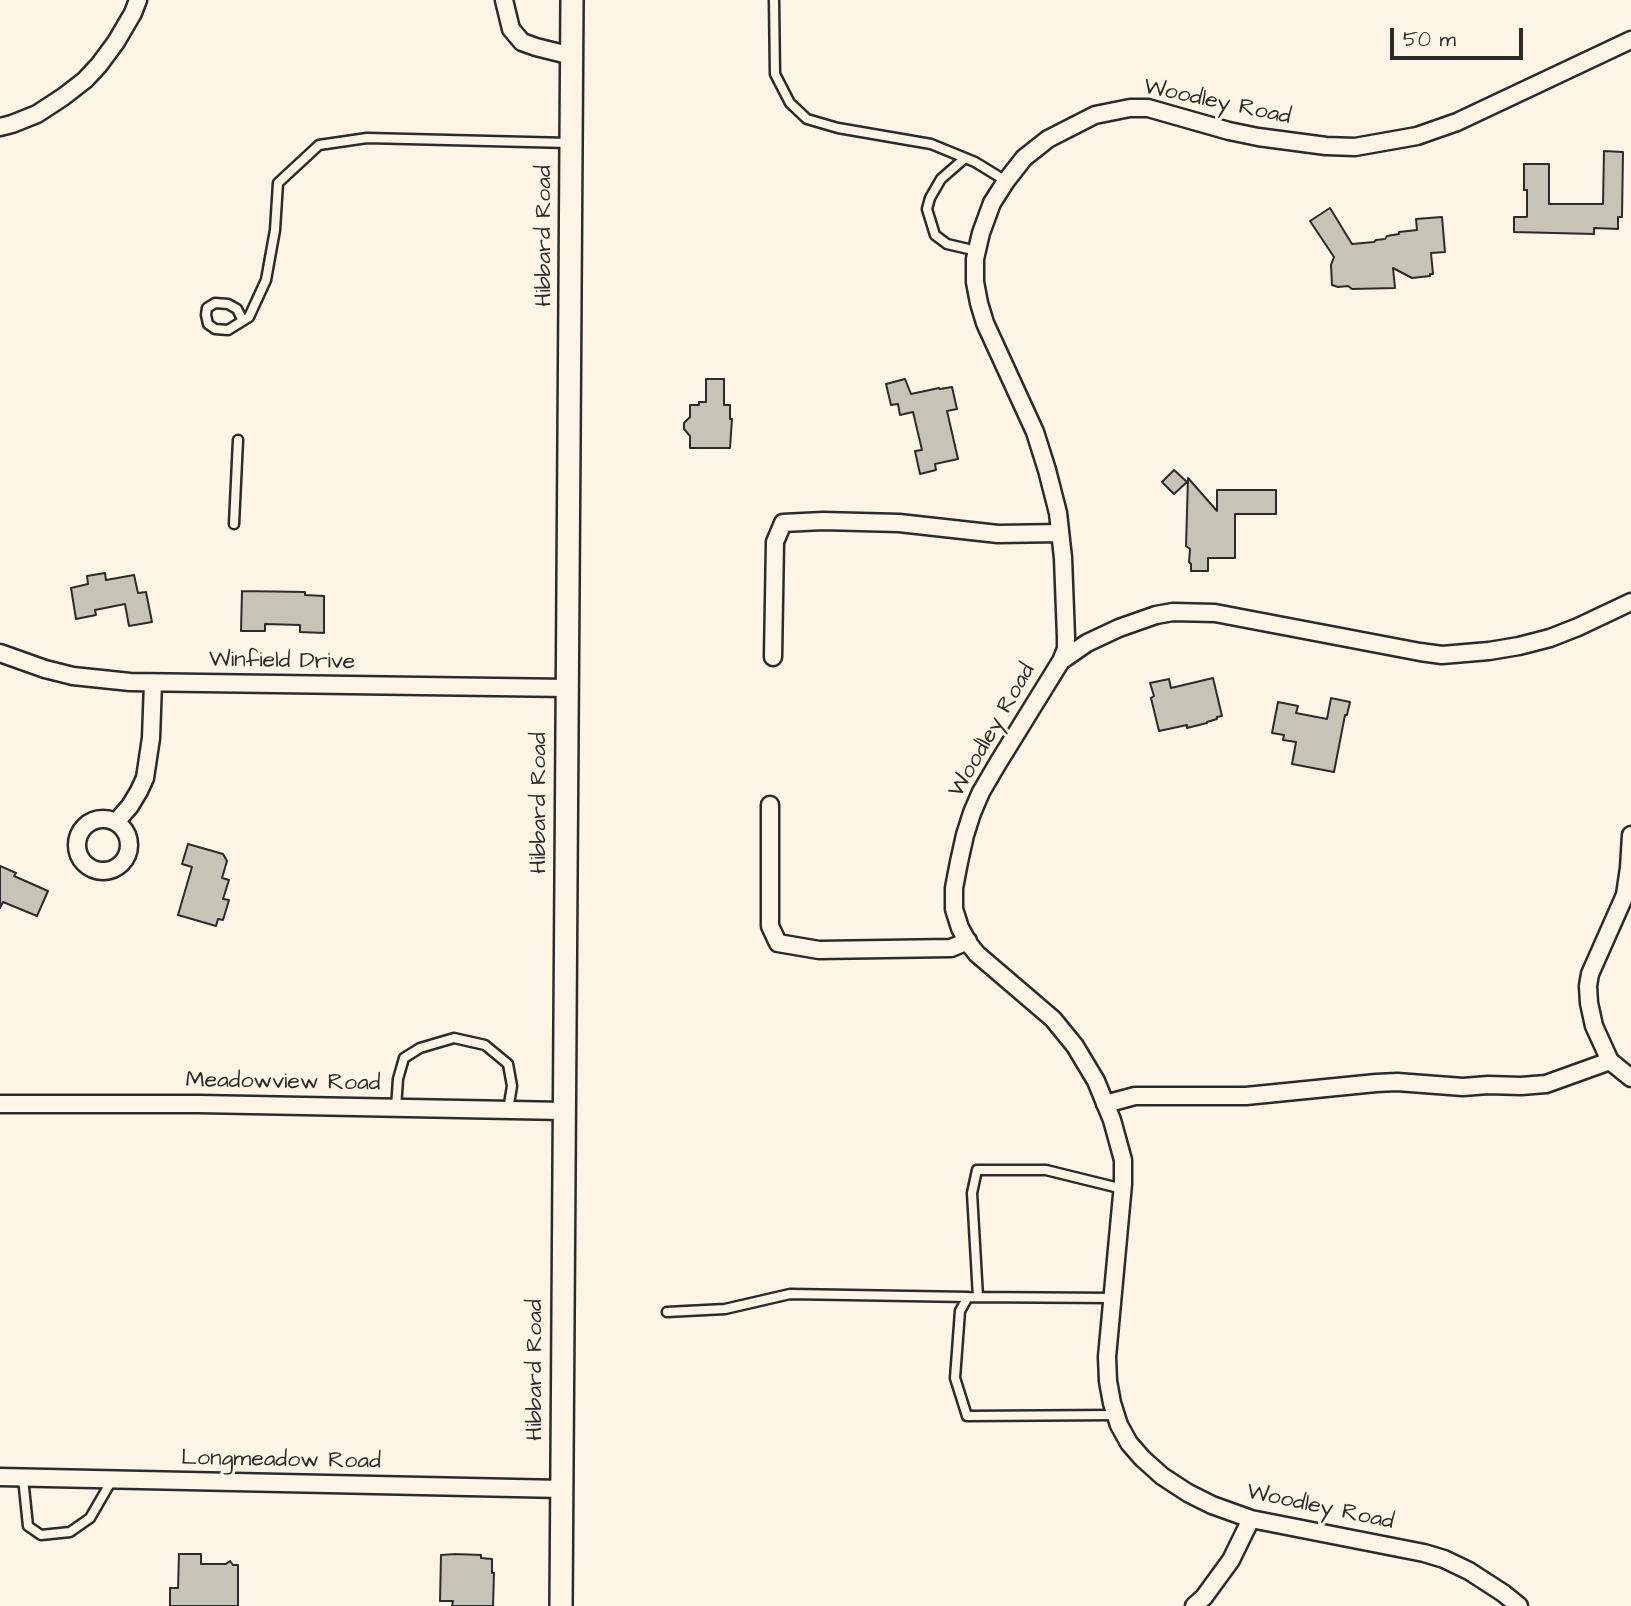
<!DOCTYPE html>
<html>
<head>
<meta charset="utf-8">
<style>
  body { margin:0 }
  #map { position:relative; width:1631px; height:1606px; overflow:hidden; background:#fcf5e5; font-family:"Architects Daughter",sans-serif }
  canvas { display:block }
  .scale { position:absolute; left:1390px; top:28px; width:133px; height:32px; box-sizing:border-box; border:4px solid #2b2b2b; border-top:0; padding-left:9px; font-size:21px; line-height:24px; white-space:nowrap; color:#2b2b2b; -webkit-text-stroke:5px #fcf5e5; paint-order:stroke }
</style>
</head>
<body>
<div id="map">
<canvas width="1631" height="1606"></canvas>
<div class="scale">50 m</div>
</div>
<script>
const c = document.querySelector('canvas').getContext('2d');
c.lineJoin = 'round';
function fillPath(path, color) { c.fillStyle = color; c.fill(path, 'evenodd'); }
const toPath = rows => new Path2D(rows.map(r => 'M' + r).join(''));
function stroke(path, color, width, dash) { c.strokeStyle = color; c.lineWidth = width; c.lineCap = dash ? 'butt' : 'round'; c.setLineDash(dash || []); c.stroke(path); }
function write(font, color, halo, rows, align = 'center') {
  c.font = font + ' "Architects Daughter",sans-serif'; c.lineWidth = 6; c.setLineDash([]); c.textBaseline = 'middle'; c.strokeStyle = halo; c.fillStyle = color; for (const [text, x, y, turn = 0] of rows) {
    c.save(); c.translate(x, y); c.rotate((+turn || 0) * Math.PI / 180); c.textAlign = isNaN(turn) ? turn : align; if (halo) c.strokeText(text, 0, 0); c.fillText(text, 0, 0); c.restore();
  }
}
const building = toPath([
  [1604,151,1623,152,1622,217,1618,217,1618,229,1594,228,1594,234,1514,232,1514,217,1527,217,1527,190,1524,190,1524,164,1549,164,1549,204,1603,204,1604,151],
  [1330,208,1352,244,1374,242,1376,240,1385,239,1387,236,1399,234,1399,232,1417,230,1416,219,1442,217,1445,252,1431,253,1433,274,1430,274,1430,276,1412,278,1393,268,1395,288,1352,289,1348,286,1338,287,1332,285,1331,265,1334,257,1310,221,1330,208],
  [706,379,724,379,724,405,730,405,730,419,732,419,730,448,690,448,690,436,684,429,684,423,690,417,690,405,699,405,699,402,706,402,706,379],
  [905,379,911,394,939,388,940,389,952,387,957,409,947,411,958,459,935,464,936,470,920,474,915,451,922,450,913,412,900,415,898,404,891,405,886,384,905,379],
  [1174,470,1187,482,1174,494,1162,482,1174,470],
  [1188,478,1217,511,1217,490,1276,490,1276,514,1235,514,1235,558,1208,558,1208,571,1191,571,1191,564,1189,562,1190,549,1186,546,1188,478],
  [105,573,106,580,134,575,138,593,146,592,152,622,129,626,125,604,95,610,96,615,76,619,71,588,88,584,87,576,105,573],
  [242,591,305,592,305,595,324,596,324,633,300,632,300,625,265,624,265,631,241,631,242,591],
  [1213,678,1222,716,1217,717,1217,719,1207,722,1207,723,1187,728,1187,725,1159,731,1151,698,1154,696,1150,683,1169,679,1171,688,1213,678],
  [1331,698,1350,702,1347,715,1345,715,1334,772,1292,764,1296,742,1283,740,1284,735,1272,733,1278,702,1298,706,1296,713,1327,719,1331,698],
  [188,844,223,854,227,861,222,878,229,880,223,899,229,900,223,920,218,919,216,926,178,915,192,867,182,864,188,844],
  [0,866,16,873,14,876,48,891,37,916,3,902,0,908,0,866],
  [179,1554,201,1554,201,1564,226,1564,230,1561,233,1565,238,1565,238,1606,170,1606,170,1588,178,1588,179,1554],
  [456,1554,481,1555,481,1558,492,1559,492,1573,494,1573,493,1606,452,1606,453,1601,440,1601,441,1555,456,1554]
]);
fillPath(building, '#c8c3b7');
stroke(building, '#2b2b2b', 2);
const lane = toPath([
  [774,0,775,74,790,103,807,119,838,128,931,144,975,162,1006,181],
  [965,158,941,179,930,198,927,209,935,235,947,244,977,251],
  [243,321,237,309,228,304,215,303,207,308,206,315,208,324,215,329,228,330,249,317,266,280,275,230,278,183,319,145,367,138,569,143],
  [234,524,238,440],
  [396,1108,398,1079,404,1058,420,1048,454,1038,485,1045,508,1064,512,1086,508,1110],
  [978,1297,972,1193,977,1170,1046,1170,1123,1189],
  [1113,1298,968,1297,960,1311,955,1378,967,1416,1116,1415],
  [667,1312,725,1309,790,1294,968,1297],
  [23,1478,28,1526,41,1535,70,1532,90,1518,112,1480]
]);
const street = toPath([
  [504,0,511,29,522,42,536,47,572,56],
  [0,127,12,124,37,114,63,97,85,80,99,65,116,42,133,13,138,0],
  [0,653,45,669,73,676,130,682,568,688],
  [773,657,775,542,783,523,823,521,899,523,998,534,1060,533],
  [1061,661,1087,643,1119,628,1156,615,1173,612,1215,613,1420,652,1442,655,1489,651,1519,646,1550,638,1578,627,1631,602],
  [770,805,770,926,778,943,819,950,951,948,968,941],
  '77 845a26 26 0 1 1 52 0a26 26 0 1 1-52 0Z',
  [116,822,130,806,139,791,145,778,151,738,153,683],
  [1610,1061,1594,1026,1589,1003,1588,986,1590,974,1625,895,1629,868,1631,835],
  [0,1104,199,1104,564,1111],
  [1105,1104,1135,1096,1246,1096,1376,1083,1397,1082,1463,1087,1488,1085,1521,1086,1546,1084,1610,1061,1631,1078],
  [0,1477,562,1489],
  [1194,1606,1204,1597,1231,1560,1251,1519],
  [1519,1606,1503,1593,1469,1571,1444,1559,1424,1553,1251,1519,1212,1505,1188,1493,1162,1476,1142,1458,1129,1443,1119,1425,1112,1403,1108,1381,1107,1357,1123,1184,1123,1160,1112,1120,1096,1081,1075,1046,1053,1019,977,954,969,944,960,928,954,909,954,888,959,862,965,835,972,813,981,792,998,763,1061,661,1066,649,1066,637,1063,558,1058,513,1047,470,1035,432,985,323,979,303,975,282,975,259,981,233,992,203,1006,181,1024,158,1048,139,1095,115,1130,108,1148,108,1229,131,1258,137,1326,146,1355,147,1417,136,1457,122,1631,40]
]);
const secondary = toPath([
  [561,1606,572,0]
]);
stroke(lane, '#2b2b2b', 13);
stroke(street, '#2b2b2b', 21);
stroke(secondary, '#2b2b2b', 26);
stroke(lane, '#fcf5e5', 8);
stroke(street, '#fcf5e5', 16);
stroke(secondary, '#fcf5e5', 21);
write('23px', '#2b2b2b', '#fcf5e5', [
  ["Woodley Road",1217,103,12],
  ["Hibbard Road",545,236,-90],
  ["Winfield Drive",282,662,1],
  ["Woodley Road",993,731,-60],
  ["Hibbard Road",540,803,-90],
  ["Meadowview Road",283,1083,1],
  ["Hibbard Road",536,1370,-90],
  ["Longmeadow Road",281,1461,1],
  ["Woodley Road",1320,1508,12]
]);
</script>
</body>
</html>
